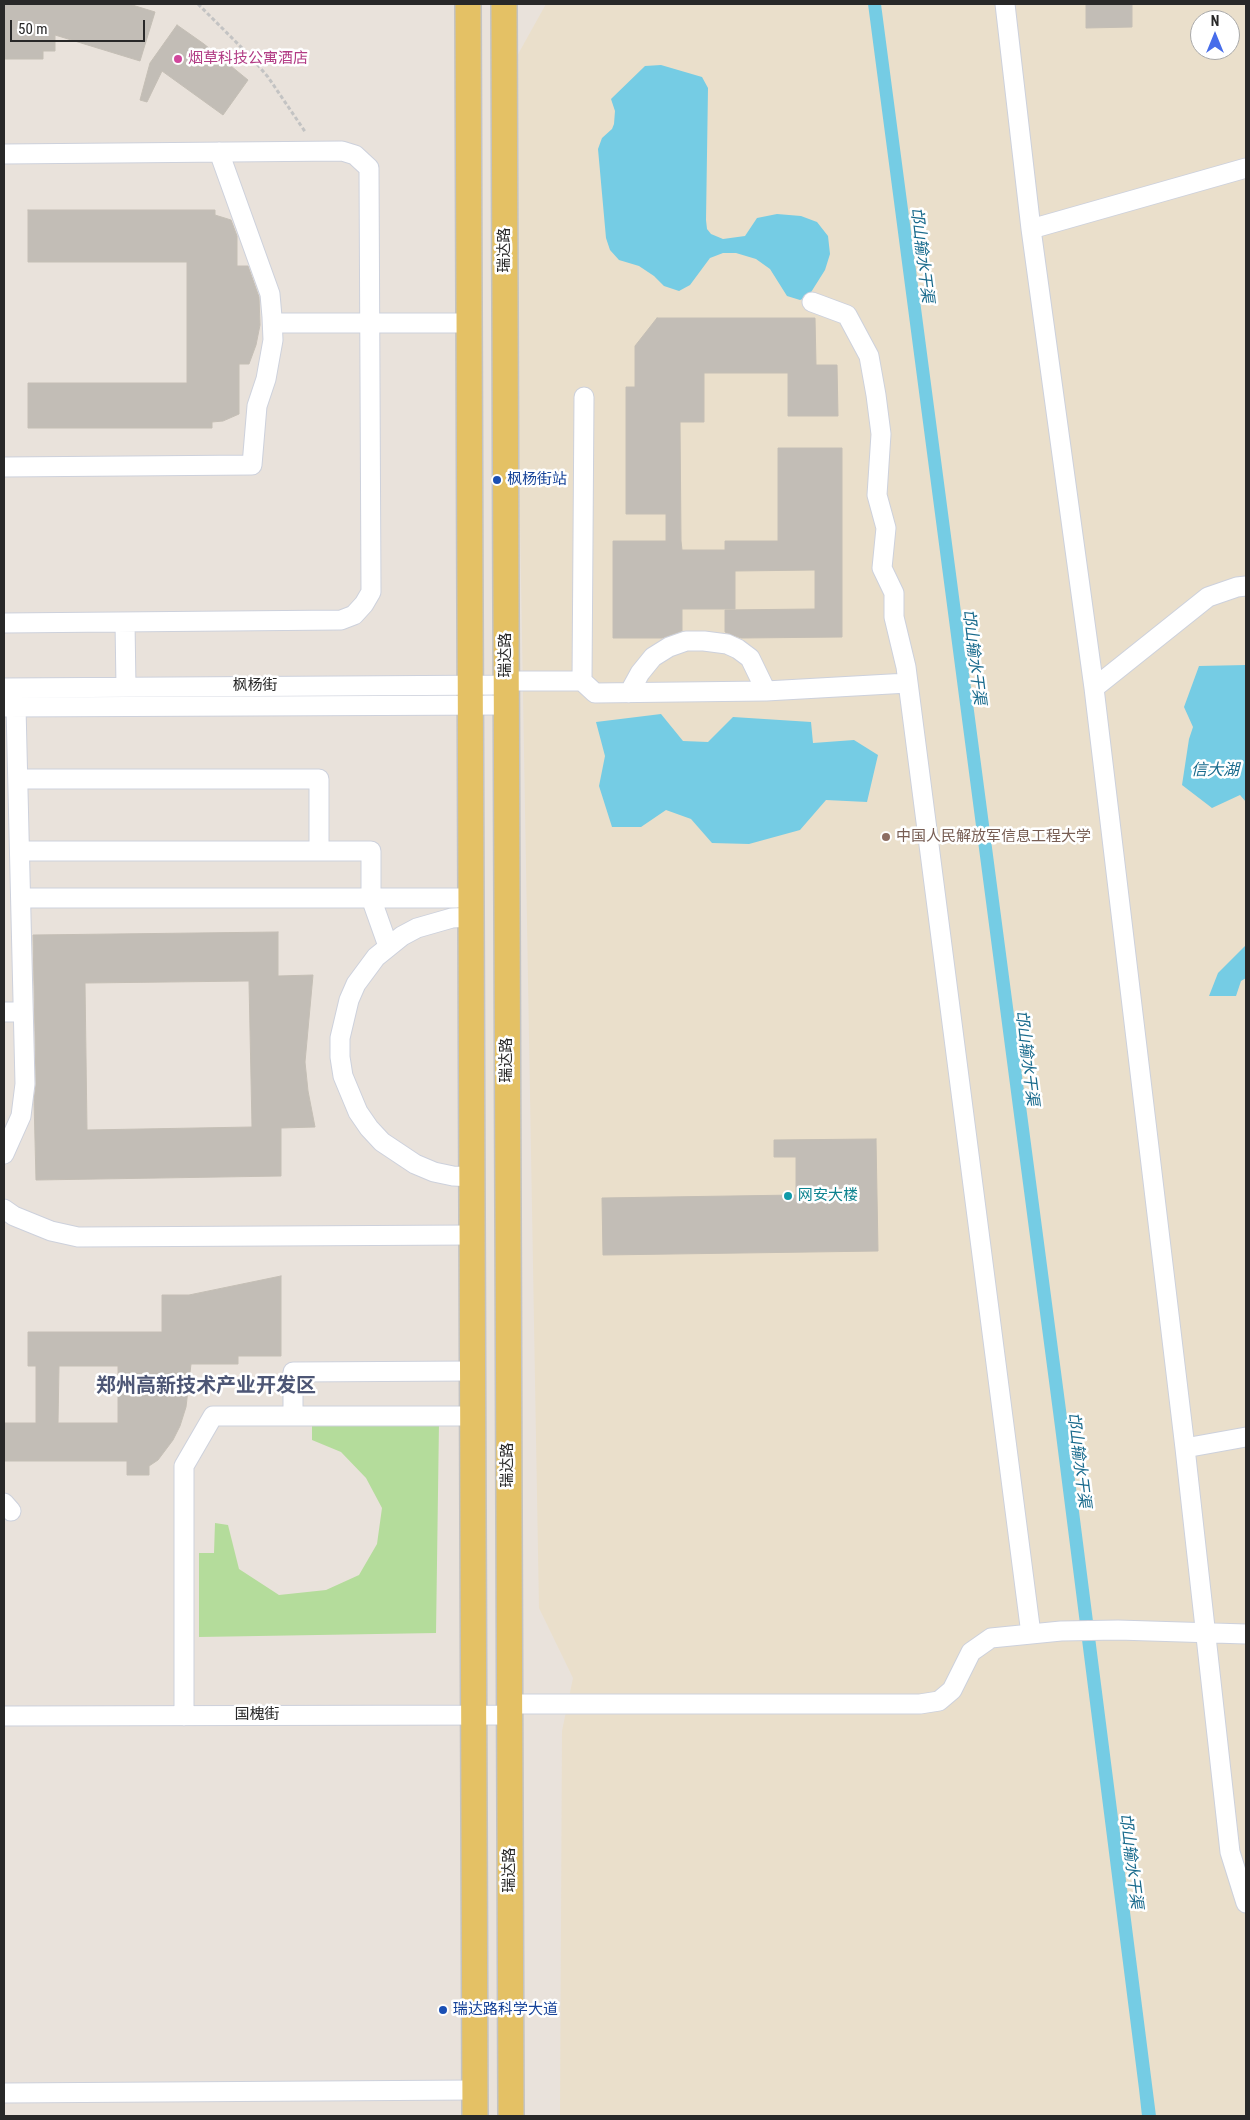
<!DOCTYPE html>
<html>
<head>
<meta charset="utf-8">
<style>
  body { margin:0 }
  #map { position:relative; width:1250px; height:2120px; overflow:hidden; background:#e9e2db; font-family:"Roboto Condensed",sans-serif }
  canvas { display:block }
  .frame { position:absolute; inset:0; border:5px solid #282828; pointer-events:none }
  .north { position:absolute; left:1190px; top:10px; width:50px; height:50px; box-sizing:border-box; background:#fff; border:1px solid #a9a9a9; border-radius:50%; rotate:0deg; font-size:14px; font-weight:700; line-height:20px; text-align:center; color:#282828 }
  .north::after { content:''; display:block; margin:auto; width:18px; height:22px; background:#476dea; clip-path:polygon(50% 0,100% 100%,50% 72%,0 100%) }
  .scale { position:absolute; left:10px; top:20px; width:135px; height:22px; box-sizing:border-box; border:2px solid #282828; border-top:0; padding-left:6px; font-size:15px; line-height:18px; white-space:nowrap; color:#282828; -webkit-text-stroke:4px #fff; paint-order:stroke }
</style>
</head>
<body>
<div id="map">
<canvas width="1250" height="2120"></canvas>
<div class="frame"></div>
<div class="north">N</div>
<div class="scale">50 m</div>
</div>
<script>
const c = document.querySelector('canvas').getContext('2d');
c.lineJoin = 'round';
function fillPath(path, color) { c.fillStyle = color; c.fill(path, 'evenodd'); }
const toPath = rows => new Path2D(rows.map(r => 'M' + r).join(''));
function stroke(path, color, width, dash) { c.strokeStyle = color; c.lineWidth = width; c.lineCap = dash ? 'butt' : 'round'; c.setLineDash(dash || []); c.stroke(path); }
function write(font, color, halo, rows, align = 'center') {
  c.font = font + ' "Roboto Condensed","Noto Sans SC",sans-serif'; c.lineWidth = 5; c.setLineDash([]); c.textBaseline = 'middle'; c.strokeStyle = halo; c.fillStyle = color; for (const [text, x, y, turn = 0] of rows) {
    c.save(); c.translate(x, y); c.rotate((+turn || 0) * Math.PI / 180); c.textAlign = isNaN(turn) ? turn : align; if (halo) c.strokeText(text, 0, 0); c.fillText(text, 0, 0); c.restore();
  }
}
fillPath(toPath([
  [546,4,1246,4,1246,2116,560,2116,562,1731,573,1678,539,1608,512,65],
  [1200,20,1230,20,1230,50,1200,50]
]), '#eadfcb');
fillPath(toPath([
  [439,1422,436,1633,199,1637,199,1553,214,1553,215,1523,228,1525,239,1569,279,1595,326,1590,359,1575,377,1544,382,1508,366,1478,341,1452,312,1440,312,1423]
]), '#b4dc9b');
fillPath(toPath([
  [868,4,881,4,1068,1425,1156,2116,1142,2116,1139,2089,1055,1427],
  [661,65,702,77,708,88,706,220,707,229,711,234,723,239,745,236,757,218,777,214,801,216,817,222,828,236,830,254,825,270,808,297,800,300,787,296,770,269,756,259,736,253,723,253,710,258,690,285,679,291,664,286,654,276,639,266,619,260,610,250,606,238,598,149,602,138,612,129,614,124,615,111,611,99,645,66],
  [1246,665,1246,802,1240,795,1212,808,1182,785,1189,739,1193,727,1184,707,1199,666],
  [661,714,683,741,708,742,733,717,811,722,813,743,854,740,878,755,867,802,826,800,800,830,749,844,712,843,691,819,666,810,641,827,612,827,599,786,605,756,596,722],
  [1246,945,1246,978,1241,981,1236,996,1209,996,1218,973]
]), '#75cce4');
const building = toPath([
  [4,4,129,4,155,12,140,61,55,35,55,51,43,51,43,59,4,59,4,4],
  [1086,4,1132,4,1132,27,1086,28,1086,4],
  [177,25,204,44,248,80,223,115,162,71,147,102,140,100,150,63,177,25],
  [28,210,215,210,215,215,231,220,237,236,237,266,248,266,259,297,260,325,256,345,249,364,239,364,239,414,223,421,212,422,212,428,28,428,28,383,187,383,187,262,28,262,28,210],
  [657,318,815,318,816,365,837,365,838,416,788,416,788,373,704,373,704,422,680,422,681,541,682,550,725,550,725,541,778,541,778,448,842,448,842,637,741,638,725,632,725,610,815,609,815,570,735,571,735,609,682,609,682,631,662,638,613,638,613,541,666,541,666,514,626,514,626,387,635,387,635,346,657,318],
  [278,932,278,976,313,975,305,1062,308,1091,315,1127,281,1128,281,1176,36,1180,34,1100,36,1084,33,935,278,932],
  [249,981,252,1127,87,1130,85,983,249,981],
  [876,1139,878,1251,603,1255,602,1198,796,1195,796,1157,774,1157,774,1140,876,1139],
  [281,1276,281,1356,238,1356,238,1364,191,1364,186,1407,180,1426,173,1440,158,1460,149,1466,149,1475,127,1475,127,1461,4,1461,4,1423,36,1423,36,1366,28,1366,28,1332,162,1332,162,1295,189,1295,281,1276],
  [59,1366,118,1366,118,1423,58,1423,59,1366]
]);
fillPath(building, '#c2bdb6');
stroke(building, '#c4beb5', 1);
const minor = toPath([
  [1005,4,1031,229,1094,688,1185,1448,1230,1852,1246,1903],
  [4,154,342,151,355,155,369,168,371,592,364,604,354,615,341,620,4,623],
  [1031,229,1246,168],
  [812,302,847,315,869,356,876,395,881,434,877,495,886,528,882,568,894,593,894,617,906,667,1031,1634],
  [273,323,469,323],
  [4,467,252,465,257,406,266,379,273,340,272,317,270,294,219,152],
  [125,622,126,687],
  [506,681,582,681,584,397],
  [582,681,595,693,766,691,908,683],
  [4,688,506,685],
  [1094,688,1208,597,1237,587,1246,586],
  [629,693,640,673,653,657,669,647,686,641,704,641,727,644,738,649,750,658,766,691],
  [4,707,506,705],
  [18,779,319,779,319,851],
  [20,851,371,851,371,898,388,946],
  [21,898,471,898],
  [473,917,452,918,417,928,402,936,376,957,356,984,349,1000,340,1038,340,1057,343,1076,358,1112,369,1128,382,1142,415,1164,434,1172,453,1176,474,1177],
  [4,1012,23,1012],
  [4,1154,21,1116,25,1084,16,707],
  [4,1209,14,1216,51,1231,78,1237,472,1235],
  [293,1416,293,1372,472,1371],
  [1185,1448,1246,1437],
  [4,1503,11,1511],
  [509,1704,920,1704,939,1701,952,1690,971,1652,991,1638,1061,1631,1118,1630,1246,1634],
  [4,1716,509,1715],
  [184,1716,184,1466,213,1416,472,1416],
  [4,2093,474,2090]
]);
const major = toPath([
  [468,4,475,2116],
  [504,4,511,2116]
]);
stroke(minor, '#cdd1dc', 21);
stroke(major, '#c3c3c3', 28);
stroke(toPath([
  [198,4,249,55,268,77,306,133]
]), '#c3c3c3', 3, [4, 2.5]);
stroke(minor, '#fff', 19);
stroke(major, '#e4c165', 25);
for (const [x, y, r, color] of [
  [178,59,5,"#d1479c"],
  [497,480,5,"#1a4fb4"],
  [886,837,5,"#8d6e63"],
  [788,1196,5,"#0f9aa8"],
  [443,2010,5,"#1a4fb4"]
]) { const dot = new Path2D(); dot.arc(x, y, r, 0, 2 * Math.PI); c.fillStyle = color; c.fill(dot); stroke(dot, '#fff', 2); }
write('15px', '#b23c85', '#fff', [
  ["烟草科技公寓酒店",188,59]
], 'left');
write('15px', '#282828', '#fff', [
  ["瑞达路",505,250,-90],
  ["瑞达路",506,655,-90],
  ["枫杨街",255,686],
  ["瑞达路",507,1060,-90],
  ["瑞达路",508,1465,-90],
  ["国槐街",257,1715],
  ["瑞达路",510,1870,-90]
]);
write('15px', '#164399', '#fff', [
  ["枫杨街站",507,480],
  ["瑞达路科学大道",453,2010]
], 'left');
write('15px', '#785e54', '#fff', [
  ["中国人民解放军信息工程大学",896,837]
], 'left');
write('15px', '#0d838f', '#fff', [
  ["网安大楼",798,1196]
], 'left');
write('italic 16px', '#186a8c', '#fff', [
  ["邙山输水干渠",921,255,83],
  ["邙山输水干渠",973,657,83],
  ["信大湖",1215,771],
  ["邙山输水干渠",1026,1058,83],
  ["邙山输水干渠",1078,1460,83],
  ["邙山输水干渠",1130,1861,83]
]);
write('bold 20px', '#4d5675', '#fff', [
  ["郑州高新技术产业开发区",206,1387]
]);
</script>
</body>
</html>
